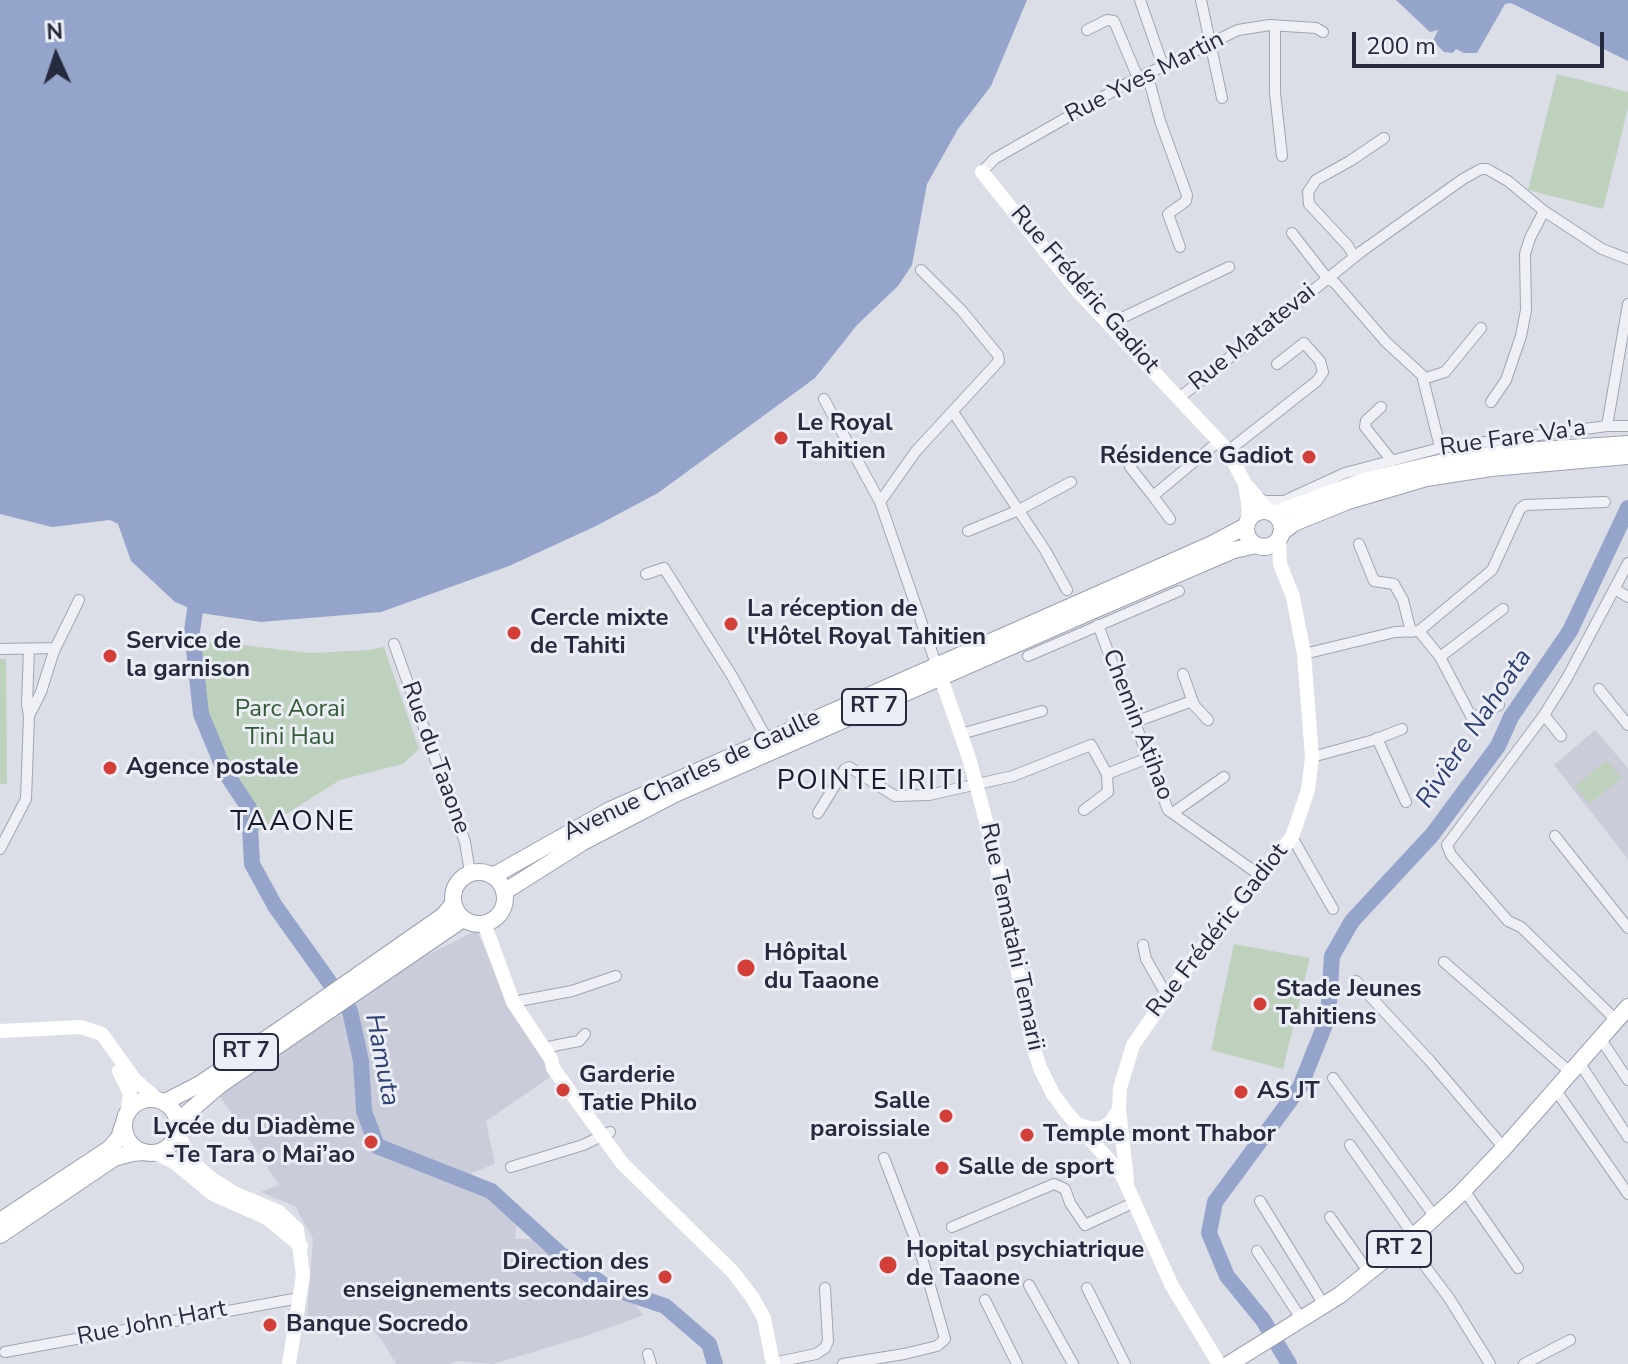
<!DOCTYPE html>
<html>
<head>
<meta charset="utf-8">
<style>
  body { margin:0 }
  #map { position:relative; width:1628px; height:1364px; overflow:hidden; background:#dcdee7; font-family:"Nunito Sans",sans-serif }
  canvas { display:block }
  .north { position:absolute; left:16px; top:16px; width:80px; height:80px; -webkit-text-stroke:6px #ebeef5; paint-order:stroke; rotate:357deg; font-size:22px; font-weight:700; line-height:32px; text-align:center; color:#252a3e }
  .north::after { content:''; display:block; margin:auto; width:28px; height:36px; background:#252a3e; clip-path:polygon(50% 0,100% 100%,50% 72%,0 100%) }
  .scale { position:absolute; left:1352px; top:32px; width:252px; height:36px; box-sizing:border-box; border:4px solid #252a3e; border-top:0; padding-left:10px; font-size:24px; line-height:28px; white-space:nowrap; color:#252a3e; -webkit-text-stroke:6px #ebeef5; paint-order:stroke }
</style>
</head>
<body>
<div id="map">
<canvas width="1628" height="1364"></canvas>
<div class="north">N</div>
<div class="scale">200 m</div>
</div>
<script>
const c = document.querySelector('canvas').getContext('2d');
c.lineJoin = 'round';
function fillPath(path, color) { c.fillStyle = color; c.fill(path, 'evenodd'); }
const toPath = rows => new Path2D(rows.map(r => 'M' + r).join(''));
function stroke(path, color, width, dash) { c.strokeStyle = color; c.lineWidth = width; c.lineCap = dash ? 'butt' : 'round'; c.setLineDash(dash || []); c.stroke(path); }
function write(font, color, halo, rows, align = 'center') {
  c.font = font + ' "Nunito Sans",sans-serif'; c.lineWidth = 6; c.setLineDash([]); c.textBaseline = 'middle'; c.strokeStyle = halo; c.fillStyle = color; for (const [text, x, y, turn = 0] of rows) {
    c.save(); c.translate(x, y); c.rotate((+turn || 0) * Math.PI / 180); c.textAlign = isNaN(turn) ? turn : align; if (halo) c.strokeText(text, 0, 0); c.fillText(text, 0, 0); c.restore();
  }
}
fillPath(toPath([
  [1595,730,1628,768,1628,859,1554,765],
  [477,930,509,1007,558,1072,486,1121,495,1164,471,1173,517,1225,515,1239,533,1239,577,1274,625,1295,644,1315,586,1336,493,1364,457,1361,449,1364,396,1364,381,1339,364,1321,307,1316,313,1239,295,1206,260,1192,279,1185,220,1096,390,974]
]), '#cacdd9');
fillPath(toPath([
  [1557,74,1628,92,1628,108,1603,209,1528,190],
  [199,640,311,653,369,650,384,647,419,749,403,764,340,780,259,831,199,700],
  [0,659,6,659,7,784,0,784],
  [1607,760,1622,778,1589,804,1575,786],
  [1234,944,1310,958,1283,1069,1211,1050]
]), '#bed1bd');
fillPath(toPath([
  [0,0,1027,0,991,86,958,129,927,184,912,265,898,286,857,325,815,378,658,493,596,526,509,566,381,612,261,622,201,613,175,602,131,561,118,524,110,520,52,527,0,514],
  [1396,0,1628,0,1628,61,1511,3,1505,4,1477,53,1464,53,1456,49,1453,53,1444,52,1433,41,1438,30,1430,32]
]), '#95a4ca');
stroke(toPath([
  [195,610,192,631,201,714,225,772,249,808,252,864,275,906,350,1011,361,1061,364,1111,377,1146,491,1191,559,1253,605,1286,665,1306,709,1344,715,1364],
  [1289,1364,1263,1320,1227,1276,1209,1233,1215,1202,1300,1087,1328,1017,1332,956,1352,921,1432,835,1498,746,1511,717,1570,631,1628,508]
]), '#95a4ca', 16);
const street = toPath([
  [1140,0,1163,66],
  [1201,0,1222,98],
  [1275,26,1275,93,1282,156],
  [1087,30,1107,20,1114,21,1138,78],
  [1147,73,1160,121,1187,195,1186,201,1168,214,1180,247],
  [982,172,994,159,1124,85,1238,30,1270,25,1316,28,1323,32],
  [1292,233,1327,278,1335,283,1386,342,1422,375,1439,443],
  [1354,256,1348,246,1309,204,1308,192,1316,180,1350,161,1384,138],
  [1109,324,1229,267],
  [1423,379,1445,372,1481,328],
  [1179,398,1362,251,1463,179,1481,169,1487,169,1508,181,1544,211,1602,249,1628,259],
  [824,399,880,502,936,664],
  [1491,402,1506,380,1521,336,1526,310,1525,254,1530,238,1544,211],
  [1381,407,1366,421,1365,427,1392,461],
  [953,412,1045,550,1067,590],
  [1607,426,1628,426],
  [1228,451,1317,381,1323,372,1320,361,1304,343,1277,364],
  [1130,467,1153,496,1219,441],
  [1153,496,1170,519],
  [1257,497,1265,501,1284,501,1345,473,1440,448,1607,426,1628,304],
  [880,502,916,451,999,361,998,355,962,311,921,270],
  [968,531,1019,510,1071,482],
  [1359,544,1374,581,1394,584,1403,600,1411,632],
  [646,574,664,568,732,676,767,739],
  [1615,589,1628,597],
  [1098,625,1168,810,1261,876],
  [1419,631,1440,657,1472,718,1499,705],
  [394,644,465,842,470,873],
  [0,649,55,648],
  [1304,654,1395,632,1419,631,1492,570,1520,509,1525,505,1605,502],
  [1028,656,1179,591],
  [1440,657,1503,609],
  [1183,674,1194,705,1208,720],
  [1599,689,1628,725],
  [1544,715,1561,736],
  [29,716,27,704,29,649],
  [1135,722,1192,701],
  [961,734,1042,711],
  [1377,738,1406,802],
  [1312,757,1374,740,1402,729],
  [1084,810,1108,792,1107,774,1148,758],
  [1174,812,1224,777],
  [818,813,845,769,849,767,895,796,929,795,1013,776,1091,745,1107,774],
  [1555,836,1628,928],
  [1292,837,1333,909],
  [0,849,26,799,29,716,41,692,54,651,79,600],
  [1143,945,1146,959,1166,994],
  [1444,962,1570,1072],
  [1356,981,1430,1061,1504,1148],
  [513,1002,572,991,616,976],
  [1616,1020,1521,927,1508,921,1451,855,1447,845,1544,715,1567,678,1628,563],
  [1600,1038,1628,1080],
  [543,1048,579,1041,585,1034],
  [1579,1062,1628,1137],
  [1333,1078,1435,1217],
  [1555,1089,1628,1194],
  [1350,1145,1414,1236],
  [511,1167,583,1145,610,1132],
  [1464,1190,1518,1268],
  [1260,1201,1324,1305],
  [1330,1217,1369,1273],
  [952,1227,1054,1184,1065,1189,1070,1203,1085,1225,1133,1203],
  [1407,1242,1449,1298,1490,1364],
  [1257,1251,1302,1320],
  [1029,1285,1073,1364],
  [1087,1288,1125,1364],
  [985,1300,1017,1364],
  [5,1352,299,1298],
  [648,1354,651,1364],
  [773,1363,816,1354,825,1348,828,1341,825,1288],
  [843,1364,904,1354,937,1346,945,1339,921,1254,884,1158],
  [1524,1364,1570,1340]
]);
const primary = toPath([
  '1246 529a18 18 0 1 1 36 0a18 18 0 1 1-36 0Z',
  [1274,514,1363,481,1443,462,1510,452,1628,444],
  [1281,533,1294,523,1348,501,1426,478,1491,468,1628,456],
  '453 898a26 26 0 1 1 52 0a26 26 0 1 1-52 0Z',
  [493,876,610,810,1212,544,1246,526],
  [504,892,583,842,675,794,1092,611,1234,550,1256,545],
  '124 1126a27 27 0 1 1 54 0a27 27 0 1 1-54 0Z',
  [165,1102,200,1084,288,1024,443,916,453,904],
  [178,1121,220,1085,463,919],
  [0,1221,109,1149,119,1138,123,1125],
  [0,1235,114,1158,132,1153,145,1152],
  [1229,1364,1340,1295,1414,1236,1460,1194,1504,1148,1628,1007]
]);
stroke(street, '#a1a4b1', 12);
stroke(primary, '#9ba0b3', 18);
stroke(street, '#eff0f5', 10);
stroke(toPath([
  [982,172,1076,289,1228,451,1245,484,1249,510,1247,522],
  [1248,487,1268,511],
  [941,678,969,758,993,847,1032,1043,1040,1068,1053,1094,1067,1113,1122,1175,1172,1286,1219,1364],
  [484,923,513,1002,551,1059,553,1068,622,1163,733,1272,752,1297,764,1318,773,1364],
  [0,1031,81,1027,102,1034,135,1080,157,1099],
  [119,1071,130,1094,127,1113],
  [1079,1125,1093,1129,1104,1127,1111,1122,1119,1109],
  [178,1132,186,1151,198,1167,212,1179,234,1193,279,1212,297,1229,303,1275,289,1364],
  [155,1153,174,1162,213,1194,267,1218,301,1246],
  [1127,1180,1119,1109,1120,1088,1133,1045,1190,963,1292,837,1308,790,1312,757,1304,654,1293,597,1280,564,1279,538]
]), '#fff', 14);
stroke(primary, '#fff', 16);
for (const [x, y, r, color] of [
  [781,438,8,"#d43e39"],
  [1309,457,8,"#d43e39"],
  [731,624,8,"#d43e39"],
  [514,633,8,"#d43e39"],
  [110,656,8,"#d43e39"],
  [110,768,8,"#d43e39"],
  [746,968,10,"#d43e39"],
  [1260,1004,8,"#d43e39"],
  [563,1090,8,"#d43e39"],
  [1241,1092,8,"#d43e39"],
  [946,1116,8,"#d43e39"],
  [1027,1135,8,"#d43e39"],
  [371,1142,8,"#d43e39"],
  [942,1168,8,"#d43e39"],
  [888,1265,10,"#d43e39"],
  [665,1277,8,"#d43e39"],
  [270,1325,8,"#d43e39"]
]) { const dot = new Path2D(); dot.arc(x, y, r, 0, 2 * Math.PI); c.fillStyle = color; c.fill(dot); stroke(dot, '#ebeef5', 3); }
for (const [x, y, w] of [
  [874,707,64],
  [246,1052,64],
  [1399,1249,64]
]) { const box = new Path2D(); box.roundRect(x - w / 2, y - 18, w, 36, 6); c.fillStyle = '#ebeef5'; c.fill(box); stroke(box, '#252a3e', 2); }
write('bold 22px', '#252a3e', null, [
  ["RT 7",874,707],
  ["RT 7",246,1052],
  ["RT 2",1399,1249]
]);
write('24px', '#252a3e', '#ebeef5', [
  ["Rue Yves Martin",1145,78,-27],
  ["Rue Frédéric Gadiot",1084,290,49],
  ["Rue Matatevai",1253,338,-39],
  ["Rue Fare Va'a",1513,439,-8],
  ["Chemin Atihao",1137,725,69],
  ["Rue du Taaone",435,758,70],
  ["Avenue Charles de Gaulle",692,776,-25],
  ["Rue Frédéric Gadiot",1218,931,-52],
  ["Rue Tematahi Temarii",1011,937,78],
  ["Rue John Hart",152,1324,-11]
]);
write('bold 24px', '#252a3e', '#ebeef5', [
  ["Le Royal",797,424],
  ["Tahitien",797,452],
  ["Résidence Gadiot",1293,457,"right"],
  ["La réception de",747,610],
  ["l'Hôtel Royal Tahitien",747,638],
  ["Cercle mixte",530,619],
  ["de Tahiti",530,647],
  ["Service de",126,642],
  ["la garnison",126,670],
  ["Agence postale",126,768],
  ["Hôpital",764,954],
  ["du Taaone",764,982],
  ["Stade Jeunes",1276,990],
  ["Tahitiens",1276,1018],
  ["Garderie",579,1076],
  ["Tatie Philo",579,1104],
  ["AS JT",1257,1092],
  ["Salle",930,1102,"right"],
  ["paroissiale",930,1130,"right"],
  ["Lycée du Diadème",355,1128,"right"],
  ["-Te Tara o Mai’ao",355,1156,"right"],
  ["Temple mont Thabor",1043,1135],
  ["Salle de sport",958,1168],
  ["Hopital psychiatrique",906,1251],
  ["de Taaone",906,1279],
  ["Direction des",649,1263,"right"],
  ["enseignements secondaires",649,1291,"right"],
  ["Banque Socredo",286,1325]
], 'left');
write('24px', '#325a32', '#ebeef5', [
  ["Parc Aorai",290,710],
  ["Tini Hau",290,738]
]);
write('italic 26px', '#2e4074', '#ebeef5', [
  ["Rivière Nahoata",1475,729,-56],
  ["Hamuta",381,1060,79]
]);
c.letterSpacing = '2px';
write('28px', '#181b2e', '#ebeef5', [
  ["POINTE IRITI",871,782],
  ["TAAONE",293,823]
]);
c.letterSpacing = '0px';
</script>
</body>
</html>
